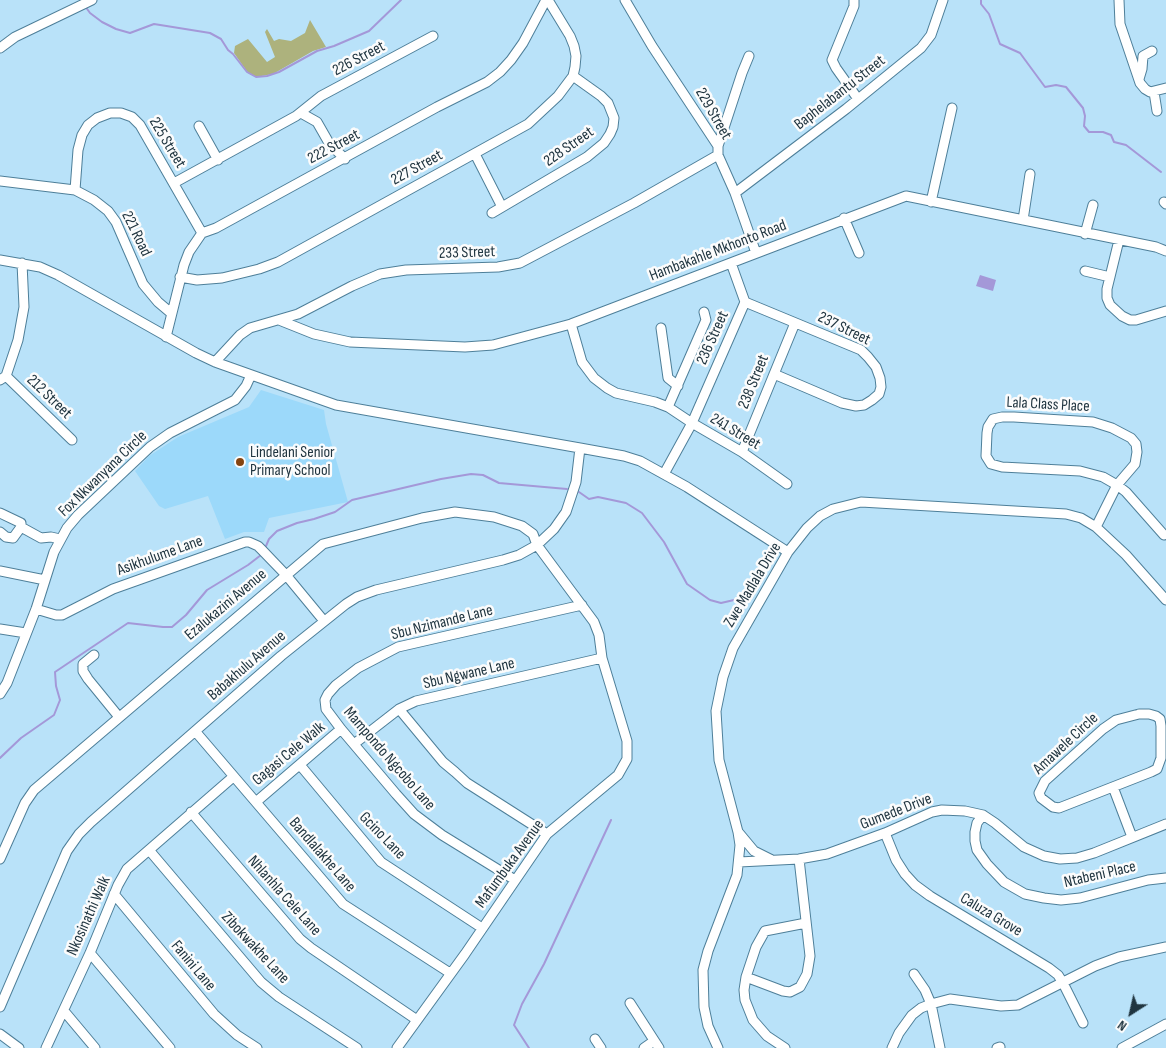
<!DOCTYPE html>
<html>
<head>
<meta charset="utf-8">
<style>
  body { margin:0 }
  #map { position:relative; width:1166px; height:1048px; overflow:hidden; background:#b9e2f9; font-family:"Sofia Sans Condensed",sans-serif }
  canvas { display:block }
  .north { position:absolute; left:1106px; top:988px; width:50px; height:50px; -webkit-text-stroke:4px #fcfcfc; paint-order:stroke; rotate:215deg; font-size:14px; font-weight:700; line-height:20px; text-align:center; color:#203540 }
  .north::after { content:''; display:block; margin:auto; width:18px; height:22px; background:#203540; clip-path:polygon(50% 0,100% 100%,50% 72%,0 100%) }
</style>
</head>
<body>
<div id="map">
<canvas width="1166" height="1048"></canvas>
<div class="north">N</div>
</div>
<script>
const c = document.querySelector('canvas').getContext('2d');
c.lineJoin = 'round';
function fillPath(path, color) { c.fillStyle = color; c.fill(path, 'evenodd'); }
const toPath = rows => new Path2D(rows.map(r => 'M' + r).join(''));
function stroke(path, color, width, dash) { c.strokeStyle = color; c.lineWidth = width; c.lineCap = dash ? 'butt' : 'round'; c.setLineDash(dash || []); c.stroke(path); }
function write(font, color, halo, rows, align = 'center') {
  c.font = font + ' "Sofia Sans Condensed",sans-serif'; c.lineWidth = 5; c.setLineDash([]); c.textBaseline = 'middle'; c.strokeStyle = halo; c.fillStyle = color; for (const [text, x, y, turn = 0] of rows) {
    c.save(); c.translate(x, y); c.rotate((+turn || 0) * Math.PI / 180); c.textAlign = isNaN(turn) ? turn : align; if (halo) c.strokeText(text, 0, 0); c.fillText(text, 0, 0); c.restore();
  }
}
fillPath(toPath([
  [261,390,324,410,326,424,348,502,269,518,264,532,244,532,225,539,208,496,165,509,159,506,135,471,149,456,178,437,249,407]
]), '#9cd9fa');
fillPath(toPath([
  [310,20,326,47,313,51,273,74,256,77,248,73,234,53,235,46,248,39,267,62,275,57,265,32,267,29,274,41,279,39,291,41,305,33]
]), '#adb27d');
fillPath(toPath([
  [980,275,996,280,993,291,976,286]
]), '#a498d8');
stroke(toPath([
  [981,0,981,4,989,14,1000,44,1020,53,1045,87,1056,85,1066,87,1083,108,1085,116,1084,126,1089,132,1103,132,1111,135,1114,142,1126,145,1161,172],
  [85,6,90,13,102,22,116,29,130,33,154,24,210,33,221,39,228,50,233,54,247,72,256,77,267,76,279,72,317,51,334,46,369,31,401,0],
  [579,492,589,499,598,497,626,503,642,513,664,542,687,584,710,600,721,603,734,600],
  [266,546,269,539,277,531,297,523,314,519,335,512,352,500,441,479,471,474,483,475,499,483,567,489],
  [0,758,21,738,54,715,60,700,56,686,55,672,128,623,163,627,172,627,186,615,207,590,248,565,261,555],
  [529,1048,514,1025,522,1004,544,964,611,820]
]), '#a498d8', 2);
const minor = toPath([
  [625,0,652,46,718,146,718,155,735,193,756,253],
  [854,0,854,6,832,60,836,68,858,99],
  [1119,0,1120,24,1140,83,1145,89,1150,92,1166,88],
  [0,48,15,37,92,0],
  [1139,79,1142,69,1143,56,1152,51],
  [1154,92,1157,111],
  [301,113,317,122,329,143,345,159],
  [199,126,218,160],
  [718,146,742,73,749,56],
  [475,154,502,207],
  [0,181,75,190,94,200,108,211,116,222,143,284,158,302,171,313],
  [174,183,296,116,321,96,433,36],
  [75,190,78,150,82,135,88,125,97,118,110,113,121,113,132,117,140,125,202,233],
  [735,193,846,109,921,48,931,35,943,0],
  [931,202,952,108],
  [1164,202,1166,204],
  [492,213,587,157,604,143,610,134,613,127,614,118,608,103,601,96,573,76],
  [844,218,859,253],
  [1023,220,1030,174],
  [1085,234,1093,205],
  [1119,240,1107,289,1107,298,1110,305,1122,316,1130,320,1136,320,1166,311],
  [0,260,40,267,58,275,196,353,215,362,336,405,580,448,624,456,640,461,687,487,788,552],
  [1085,271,1110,277],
  [180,277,197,280,222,278,259,269,278,262,528,124,558,96,573,76,575,67,576,56,574,46,570,36,548,0],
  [745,302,861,350,868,357,876,367,880,378,881,387,879,394,872,400,864,405,856,406,842,403,774,374],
  [279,320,314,334,350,342,465,347,493,345,571,324,906,196,1156,247,1166,251],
  [571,324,582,362,594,378,607,388,616,393,655,402,668,407,692,423,742,452,787,484],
  [661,328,668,378,678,386],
  [166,337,184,265,189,252,202,233,216,228,437,107,487,82,500,72,511,60,523,43,546,0],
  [215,362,240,335,250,328,298,314,352,286,380,274,406,270,498,267,520,263,634,203,718,155],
  [6,376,72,440],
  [0,380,6,376,18,340,24,307,22,263],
  [668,407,706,320,704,312],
  [742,452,795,323],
  [664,474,692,423,745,302,731,263],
  [0,513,21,523,21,527],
  [21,527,41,538,51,537,60,539],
  [1096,527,1117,485,1135,464,1137,452,1136,444,1131,438,1112,428,1093,422,1014,417,1002,417,993,419,988,427,987,433,986,456,991,464,1002,467,1080,471,1103,477,1117,485,1126,492,1164,535],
  [0,532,6,537,13,538,21,527],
  [0,571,45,580],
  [36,609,56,615,62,615,113,589,245,542,249,542,258,546,262,550,286,575,324,621],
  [0,629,26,633],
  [94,655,83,664,83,671,88,679,119,717],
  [0,694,7,683,36,609,54,552,67,528,78,515,150,447,170,433,235,400,246,386,251,375],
  [399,709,443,762,455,772,467,783,547,834],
  [1139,714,1149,714,1156,716,1160,719,1161,726,1161,758,1157,769,1151,772,1059,808,1053,807,1041,798,1039,793,1045,781,1103,729,1116,720,1139,714],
  [195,731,343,904,450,973],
  [354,744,399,709,416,701,602,658],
  [300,765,381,862,482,928],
  [1113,787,1132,837],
  [256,802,341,729],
  [191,812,300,939,311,948,417,1020],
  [983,815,977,823,975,832,975,841,977,850,987,864,1004,882,1025,894,1044,898,1061,900,1080,898,1148,880,1166,878],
  [739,833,754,851,770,859],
  [885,833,896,860,905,874,915,885,930,896,1049,968,1058,975,1063,983,1083,1023],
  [149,850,261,982,279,997,357,1048],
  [0,859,25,803,34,790,323,544,422,518,455,512,494,517,522,526,533,534,537,545,594,622,599,635,602,658,627,741,627,759,618,775,547,834,465,954,397,1048],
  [739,862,799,859,827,854,885,833,932,812,942,810,965,811,983,815,995,823,1024,847,1044,856,1060,859,1077,858,1094,853,1166,824],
  [515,880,442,835,414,814,396,794,341,729,326,709,325,700,328,694,336,685,358,668,398,647,582,605],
  [114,894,214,1014,237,1035,257,1048],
  [90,953,170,1048],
  [914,974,925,990,931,1004,940,1048],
  [746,977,783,991,790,992,800,987,807,974,810,956,799,859],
  [630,1003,659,1048],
  [0,1007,67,851,79,834,91,822,281,656,346,604,357,597,376,590,503,560,519,555,537,545,554,529,566,512,576,482,580,448],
  [64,1011,95,1048],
  [0,1034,19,1048],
  [595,1039,601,1048],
  [46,1048,90,953,118,885,127,869,233,777],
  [644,1048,654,1041],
  [718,1048,708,1026,704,1007,703,970,708,951,737,875,740,845,738,832,719,760,716,711,723,677,733,648,788,552,807,528,820,516,833,509,861,502,1066,514,1081,518,1096,527,1126,555,1166,600],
  [785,1048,767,1036,753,1020,745,1000,744,990,746,977,756,947,765,931,806,923],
  [892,1048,899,1033,912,1015,921,1008,931,1004,950,999,1001,1006,1018,1005,1095,966,1119,957,1166,947],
  [997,1048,1000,1047],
  [1122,1048,1166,1024]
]);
stroke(minor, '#4e7f99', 11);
stroke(minor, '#fff', 9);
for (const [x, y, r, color] of [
  [240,462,5,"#854410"]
]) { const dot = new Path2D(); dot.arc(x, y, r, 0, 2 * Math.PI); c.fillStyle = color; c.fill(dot); stroke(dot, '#fcfcfc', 2); }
write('16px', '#203540', '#fcfcfc', [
  ["226 Street",359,59,-28],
  ["Baphelabantu Street",840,93,-38],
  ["229 Street",713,114,60],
  ["225 Street",167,143,59],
  ["222 Street",334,147,-28],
  ["228 Street",569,147,-35],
  ["227 Street",417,168,-29],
  ["221 Road",136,234,64],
  ["Hambakahle Mkhonto Road",718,251,-21],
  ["233 Street",467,253,-2],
  ["237 Street",844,329,26],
  ["236 Street",713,338,-66],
  ["238 Street",754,382,-68],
  ["212 Street",49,397,44],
  ["Lala Class Place",1048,405,3],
  ["241 Street",735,432,31],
  ["Fox Nkwanyana Circle",103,474,-44],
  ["Asikhulume Lane",160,556,-20],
  ["Zwe Madlala Drive",753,585,-59],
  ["Ezalukazini Avenue",226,605,-40],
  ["Sbu Nzimande Lane",442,623,-14],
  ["Babakhulu Avenue",247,666,-41],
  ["Sbu Ngwane Lane",469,674,-13],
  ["Amawele Circle",1066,744,-43],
  ["Gagasi Cele Walk",289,754,-40],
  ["Mampondo Ngcobo Lane",389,759,49],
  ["Gumede Drive",896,812,-21],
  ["Gcino Lane",382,836,46],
  ["Bandlalakhe Lane",322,855,49],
  ["Mafumbuka Avenue",510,864,-54],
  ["Ntabeni Place",1100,875,-13],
  ["Nhlanhla Cele Lane",284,896,48],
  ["Caluza Grove",991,915,31],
  ["Nkosinathi Walk",89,916,-66],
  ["Zibokwakhe Lane",255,948,47],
  ["Fanini Lane",193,966,50]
]);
write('16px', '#203540', '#fcfcfc', [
  ["Lindelani Senior",250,453],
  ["Primary School",250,471]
], 'left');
</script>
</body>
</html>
